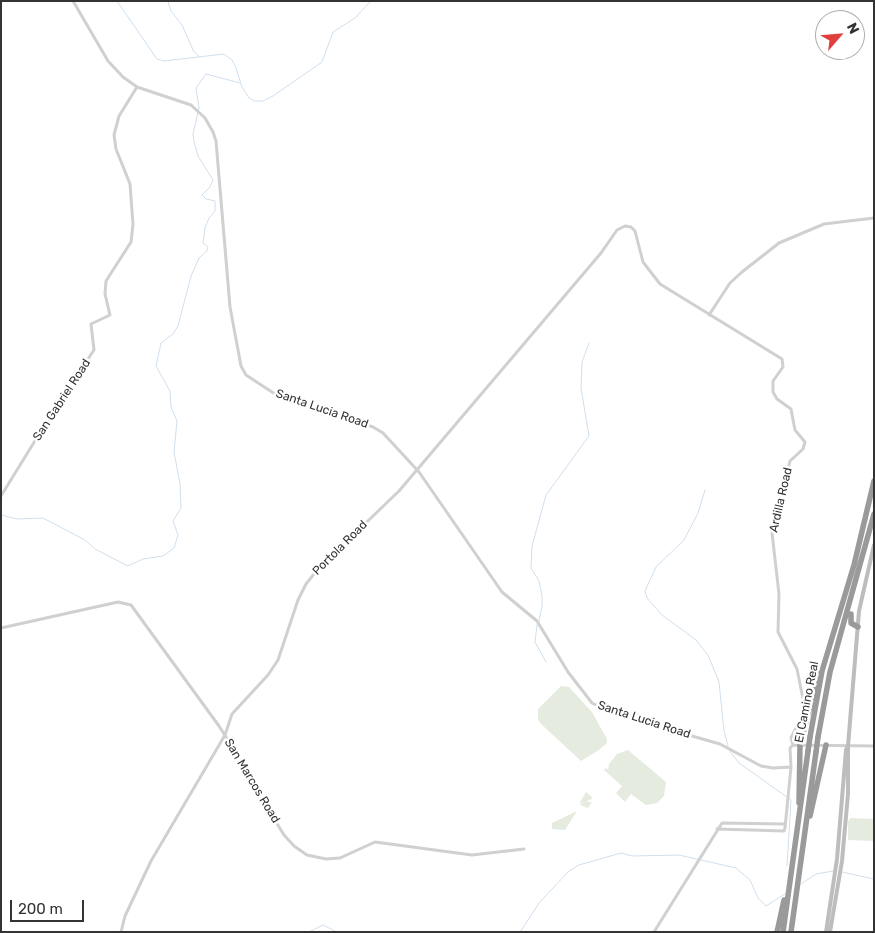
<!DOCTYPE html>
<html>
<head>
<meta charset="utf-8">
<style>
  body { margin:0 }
  #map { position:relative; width:875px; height:933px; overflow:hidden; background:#fff; font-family:Rubik,sans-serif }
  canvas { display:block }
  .frame { position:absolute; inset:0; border:2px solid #333; pointer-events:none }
  .north { position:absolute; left:815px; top:10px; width:50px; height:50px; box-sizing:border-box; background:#fff; border:1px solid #adadad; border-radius:50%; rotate:63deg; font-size:14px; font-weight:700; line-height:20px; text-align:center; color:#333 }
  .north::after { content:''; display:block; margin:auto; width:18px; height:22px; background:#e13f3e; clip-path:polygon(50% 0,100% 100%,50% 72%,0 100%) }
  .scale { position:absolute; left:10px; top:900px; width:74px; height:22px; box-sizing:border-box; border:2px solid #333; border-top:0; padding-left:6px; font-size:15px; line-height:18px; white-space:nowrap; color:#333; -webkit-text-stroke:4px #fff; paint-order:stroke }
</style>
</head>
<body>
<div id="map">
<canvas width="875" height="933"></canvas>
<div class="frame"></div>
<div class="north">N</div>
<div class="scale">200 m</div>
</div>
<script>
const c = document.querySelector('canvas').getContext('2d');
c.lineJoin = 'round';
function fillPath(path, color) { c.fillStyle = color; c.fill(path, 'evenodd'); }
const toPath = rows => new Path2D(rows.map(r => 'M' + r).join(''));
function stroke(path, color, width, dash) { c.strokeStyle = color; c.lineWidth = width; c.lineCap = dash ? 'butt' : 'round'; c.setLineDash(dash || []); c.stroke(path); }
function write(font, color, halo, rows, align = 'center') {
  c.font = font + ' Rubik,sans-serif'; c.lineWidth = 5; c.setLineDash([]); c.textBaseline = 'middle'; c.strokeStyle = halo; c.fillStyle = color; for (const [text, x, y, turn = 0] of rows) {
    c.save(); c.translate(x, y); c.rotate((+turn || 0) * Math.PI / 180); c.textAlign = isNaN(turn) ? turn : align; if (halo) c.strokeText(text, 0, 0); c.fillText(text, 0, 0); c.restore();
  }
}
fillPath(toPath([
  [561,686,569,687,592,712,607,739,607,743,599,750,581,761,541,724,538,719,538,709],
  [628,750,666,782,664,796,657,803,646,805,631,794,625,802,616,793,622,786,604,770,606,768,608,770,609,764,617,754],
  [586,792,593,798,586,802,592,802,588,808,580,805,583,802,579,804],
  [577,811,565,830,552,829,552,823],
  [851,818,874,819,874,841,848,840,848,821]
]), '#e5ecdf');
stroke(toPath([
  [117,1,157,59,164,61,224,54,232,60,236,68,242,87,249,98,255,101,263,101,273,96,322,62,333,32,355,18,371,1],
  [168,1,171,11,182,25,194,52,200,57],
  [705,490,698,513,684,540,656,567,645,591,647,598,662,615,696,640,708,655,719,682,724,731,728,746],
  [1,515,17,519,43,518,85,540,95,549,128,566,143,559,163,556,174,548,178,535,173,521,181,508,180,484,174,452,177,421,171,407,170,391,156,366,161,343,173,334,178,326,191,276,199,258,207,251,208,247,203,243,205,228,209,218,215,211,215,201,206,199,202,195,210,187,213,180,198,156,194,142,193,134,199,108,196,88,206,74,240,83],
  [539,621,542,606,542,596,539,581,531,568,532,546,546,495,589,436,581,388,582,362,589,343],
  [537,625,535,642,546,662],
  [729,750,739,763,791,800,787,866],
  [842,872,874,879],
  [801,884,816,874,833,871],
  [309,932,323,925,337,932],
  [520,932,539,903,569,871,579,865,621,853,632,856,679,855,736,868,750,880,758,898,766,906,785,894]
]), '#d0dfed', 1);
stroke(toPath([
  [73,1,108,61,123,77,137,87,191,105,205,118,213,132,216,141,230,307,241,366,246,375,275,394,373,427,383,433,419,472,502,592,537,621,568,672,592,703,608,711,638,715,678,732,720,744,761,766,773,768,791,767],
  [709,315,730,283,742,272,779,243,824,224,874,218],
  [1,496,57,405,94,350,91,324,110,315,105,294,106,281,131,242,133,224,130,184,116,149,114,135,119,116,137,87],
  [1,628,118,602,131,605,219,726,262,793,268,809,284,835,294,846,307,855,326,859,340,858,375,842,472,855,524,849],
  [793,745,874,746],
  [121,932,125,916,151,861,225,735,232,714,268,675,278,660,298,600,306,584,318,569,399,491,601,253,617,230,625,226,631,227,635,231,643,262,660,284,782,359,783,367,773,381,773,392,777,399,791,409,795,430,805,442,803,449,790,461,772,533,779,594,778,632,797,669,803,699,802,716,791,738,793,745,790,748,791,767,785,828,784,831,717,829],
  [654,932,722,823,785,824]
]), '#d0d0d0', 3);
stroke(toPath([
  [826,932,837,859,846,750,848,746],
  [830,932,842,861,848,794,848,746,859,611,874,545]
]), '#bdbdbd', 4);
stroke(toPath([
  [851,614,851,623,858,627],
  [810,737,822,671,854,565,874,481],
  [818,737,830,672,874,514],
  [799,803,800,744,819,673],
  [810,816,826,745],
  [777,932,784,900],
  [783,932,808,751],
  [791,932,816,752]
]), '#9a9a9a', 5.5);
stroke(toPath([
  [808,751,810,737],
  [816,752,818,737]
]), '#9a9a9a', 5.5);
write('12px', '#333', '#fff', [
  ["San Gabriel Road",62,400,-57],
  ["Santa Lucia Road",322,409,19],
  ["Ardilla Road",781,500,-77],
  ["Portola Road",340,548,-45],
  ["El Camino Real",807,702,-79],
  ["Santa Lucia Road",644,720,18],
  ["San Marcos Road",252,781,59]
]);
</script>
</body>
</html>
